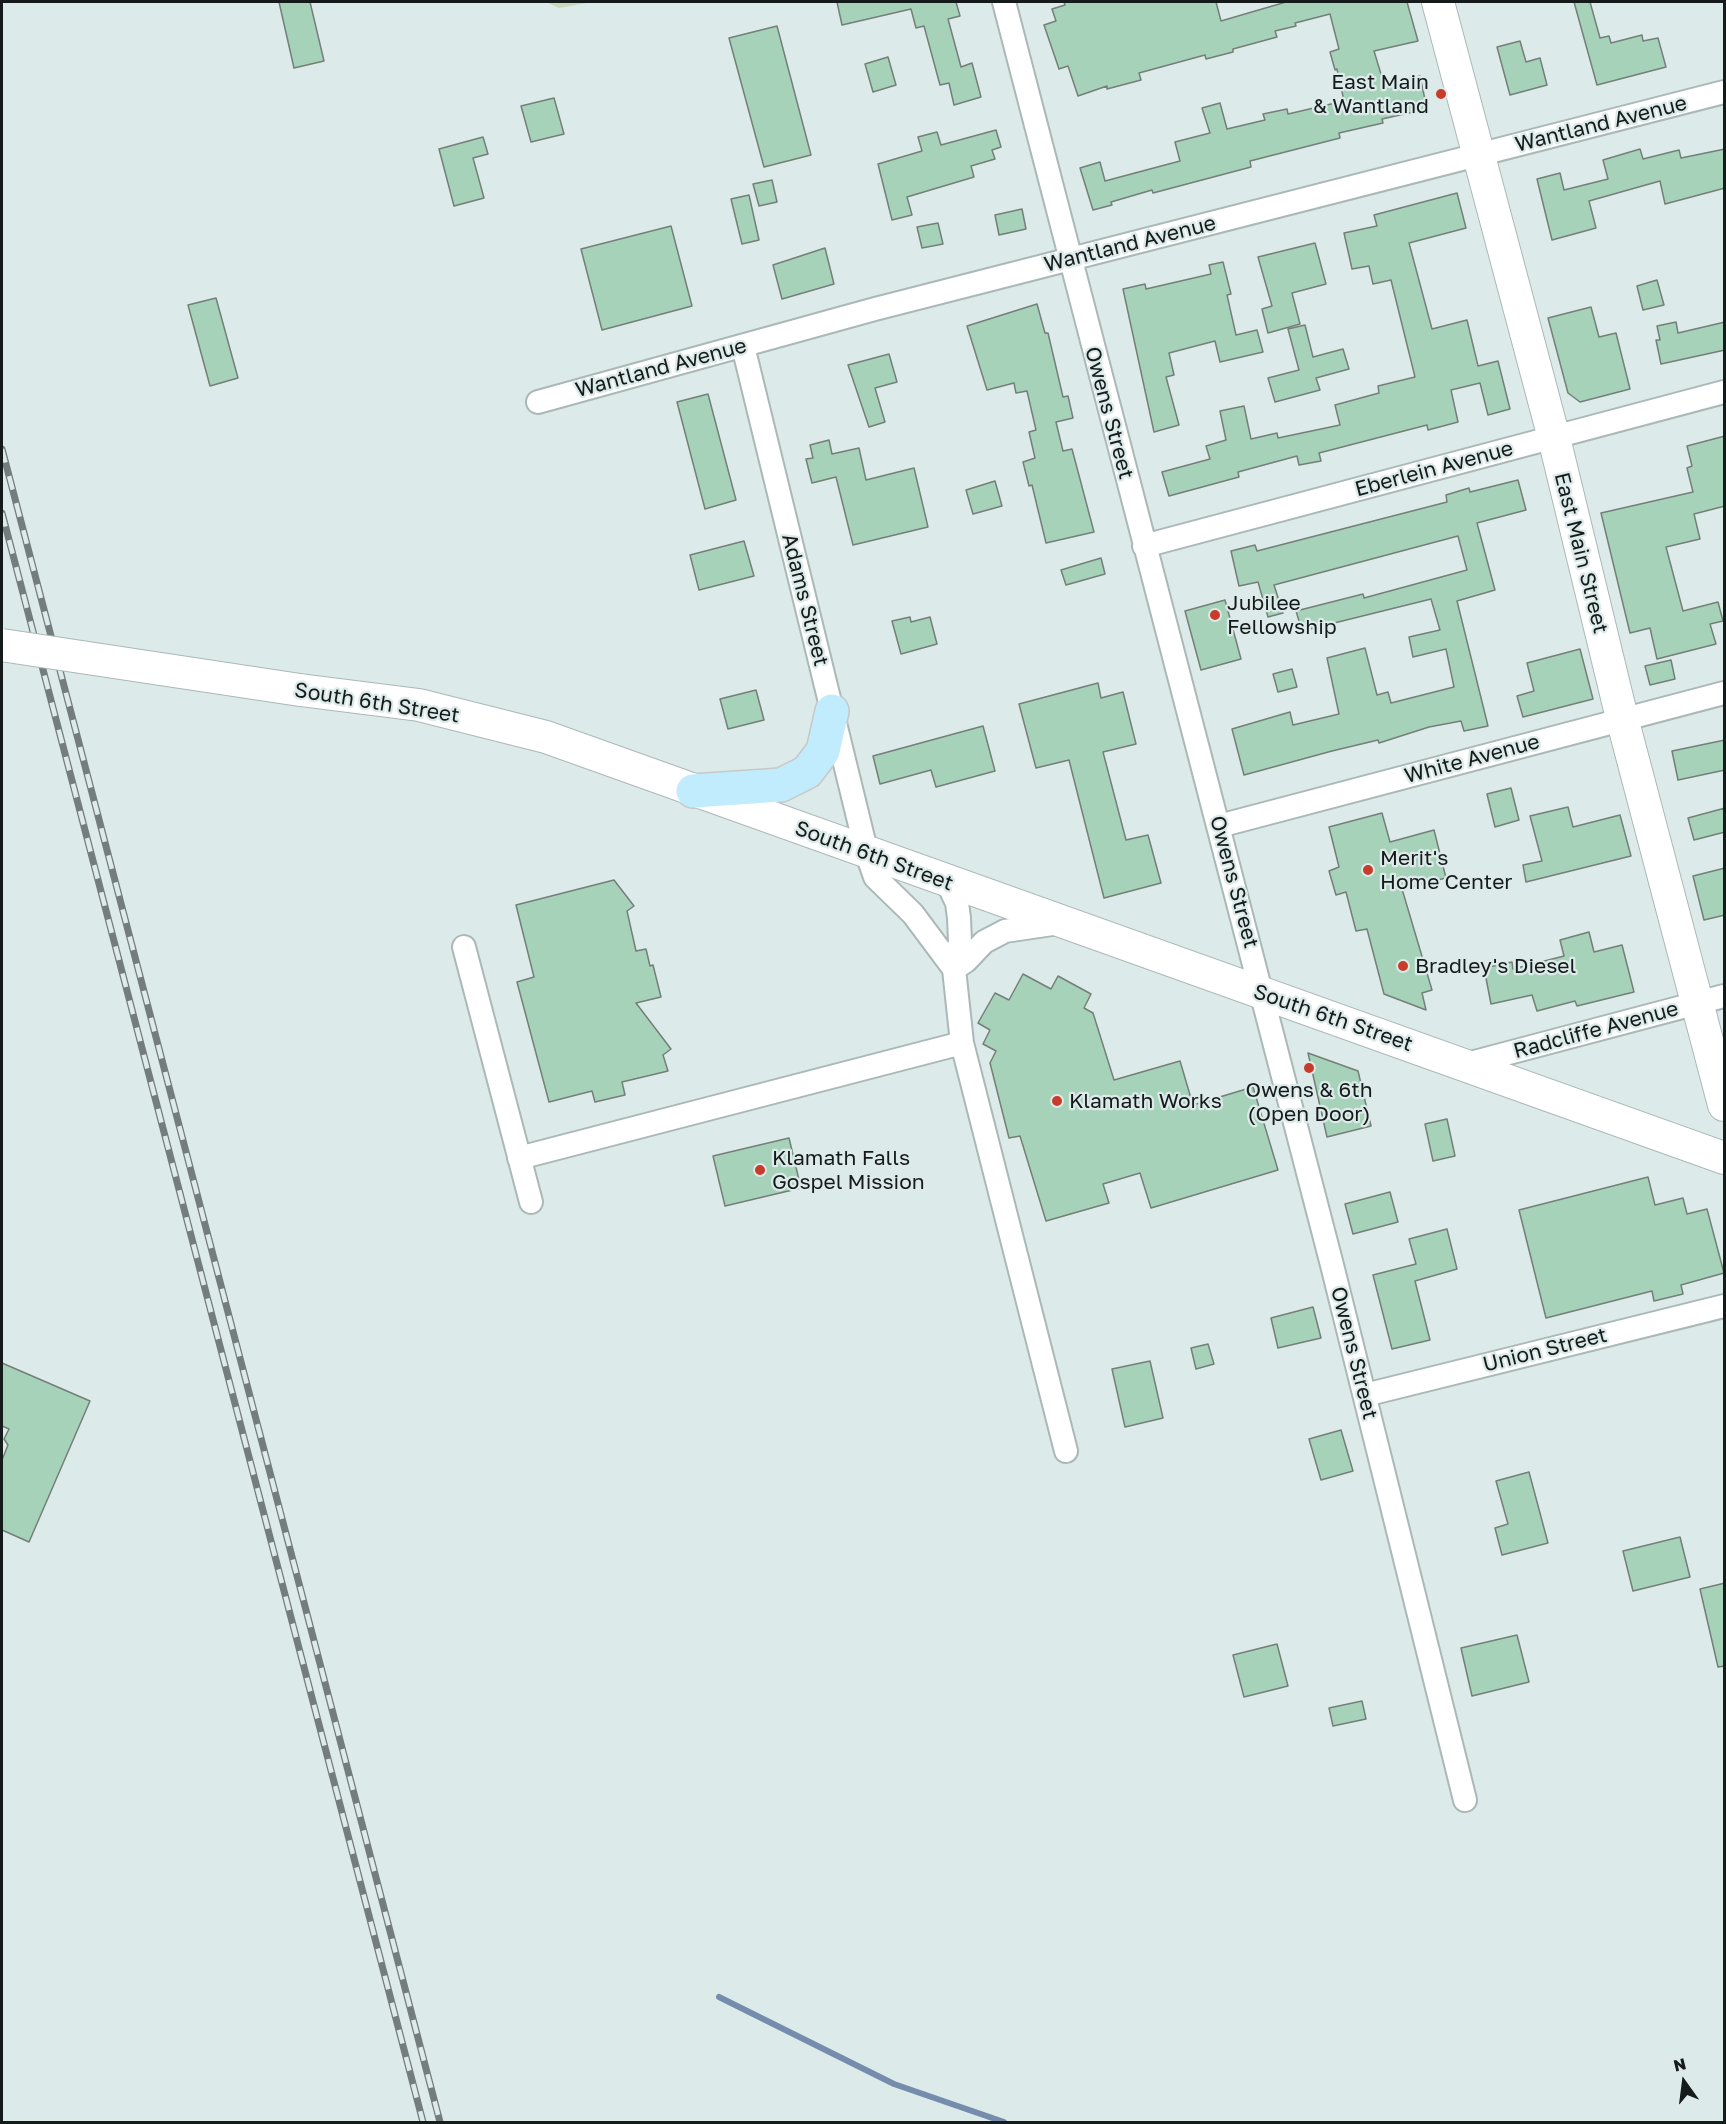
<!DOCTYPE html>
<html>
<head>
<meta charset="utf-8">
<style>
  body { margin:0 }
  #map { position:relative; width:1726px; height:2124px; overflow:hidden; background:#dceae9; font-family:"Golos Text",sans-serif }
  canvas { display:block }
  .frame { position:absolute; inset:0; border:3px solid #151a1a; pointer-events:none }
  .north { position:absolute; left:1654px; top:2052px; width:60px; height:60px; -webkit-text-stroke:4px #dceae9; paint-order:stroke; rotate:346deg; font-size:16px; font-weight:700; line-height:24px; text-align:center; color:#151a1a }
  .north::after { content:''; display:block; margin:auto; width:21px; height:27px; background:#151a1a; clip-path:polygon(50% 0,100% 100%,50% 72%,0 100%) }
</style>
</head>
<body>
<div id="map">
<canvas width="1726" height="2124"></canvas>
<div class="frame"></div>
<div class="north">N</div>
</div>
<script>
const c = document.querySelector('canvas').getContext('2d');
c.lineJoin = 'round';
function fillPath(path, color) { c.fillStyle = color; c.fill(path, 'evenodd'); }
const toPath = rows => new Path2D(rows.map(r => 'M' + r).join(''));
function stroke(path, color, width, dash) { c.strokeStyle = color; c.lineWidth = width; c.lineCap = dash ? 'butt' : 'round'; c.setLineDash(dash || []); c.stroke(path); }
function write(font, color, halo, rows, align = 'center') {
  c.font = font + ' "Golos Text",sans-serif'; c.lineWidth = 4.5; c.setLineDash([]); c.textBaseline = 'middle'; c.strokeStyle = halo; c.fillStyle = color; for (const [text, x, y, turn = 0] of rows) {
    c.save(); c.translate(x, y); c.rotate((+turn || 0) * Math.PI / 180); c.textAlign = isNaN(turn) ? turn : align; if (halo) c.strokeText(text, 0, 0); c.fillText(text, 0, 0); c.restore();
  }
}
fillPath(toPath([
  [546,2,592,2,559,8]
]), '#c9d8b8');
stroke(toPath([
  [719,1997,894,2084,1004,2122]
]), '#758cad', 6);
const building = toPath([
  [279,2,310,2,324,61,294,68,279,2],
  [837,2,956,2,960,16,948,19,961,67,972,63,981,97,954,105,949,83,940,85,924,26,916,28,911,9,842,25,837,2],
  [1064,2,1216,2,1221,21,1286,2,1407,2,1418,41,1374,51,1384,84,1420,76,1427,109,1382,119,1383,123,1339,133,1340,138,1250,161,1251,167,1153,193,1152,190,1111,202,1112,205,1093,210,1080,168,1100,162,1105,181,1180,161,1175,142,1210,133,1202,108,1220,103,1227,129,1265,120,1263,114,1287,109,1288,114,1344,101,1337,69,1335,70,1330,52,1339,49,1330,14,1295,23,1296,26,1275,31,1277,37,1233,49,1233,52,1206,59,1205,55,1139,73,1141,80,1107,89,1107,86,1078,96,1068,66,1059,69,1044,25,1056,21,1052,9,1065,5,1064,2],
  [1574,2,1590,2,1600,38,1609,36,1611,43,1642,35,1643,41,1658,38,1666,67,1597,85,1574,2],
  [777,26,811,155,764,167,729,38,777,26],
  [1520,41,1526,62,1540,58,1547,85,1510,95,1497,47,1520,41],
  [888,57,896,85,873,92,865,64,888,57],
  [554,98,564,134,531,142,521,106,554,98],
  [996,130,1001,147,992,150,995,159,971,166,974,177,907,197,912,215,892,220,878,164,922,151,918,137,937,132,941,145,996,130],
  [483,137,488,154,473,158,484,198,454,206,439,149,483,137],
  [1640,149,1643,159,1679,150,1681,158,1725,149,1725,188,1665,204,1660,181,1589,201,1596,228,1552,240,1537,179,1560,173,1564,190,1608,179,1603,160,1640,149],
  [772,180,777,202,759,206,753,184,772,180],
  [1457,193,1466,228,1409,243,1432,329,1467,320,1478,366,1498,361,1510,409,1488,415,1480,383,1451,390,1458,422,1428,430,1427,425,1319,453,1321,461,1299,465,1297,456,1238,472,1239,477,1169,496,1162,472,1210,459,1206,446,1226,440,1220,411,1244,406,1251,439,1277,433,1278,438,1340,425,1335,405,1379,393,1378,386,1415,377,1391,280,1373,284,1369,266,1352,269,1344,233,1377,226,1374,215,1457,193],
  [749,195,759,240,742,244,731,199,749,195],
  [1022,209,1026,229,999,235,995,215,1022,209],
  [938,223,943,244,922,248,917,227,938,223],
  [671,226,692,306,602,330,581,249,671,226],
  [1315,243,1326,284,1292,293,1300,324,1268,333,1262,309,1272,306,1258,257,1315,243],
  [825,248,834,284,782,299,773,265,825,248],
  [1223,262,1231,294,1227,295,1236,335,1257,330,1263,352,1220,362,1215,341,1169,353,1174,375,1166,377,1179,425,1154,432,1123,289,1145,284,1146,289,1211,274,1209,265,1223,262],
  [1657,280,1664,305,1643,310,1637,286,1657,280],
  [216,298,238,378,210,386,188,305,216,298],
  [1037,304,1045,333,1048,333,1063,397,1068,396,1073,418,1056,422,1063,451,1072,449,1094,532,1046,543,1032,485,1029,486,1023,462,1035,458,1029,432,1036,430,1027,391,1016,393,1014,383,987,390,967,326,1037,304],
  [1591,307,1599,337,1616,333,1630,389,1580,402,1568,393,1548,318,1591,307],
  [1676,322,1678,333,1725,322,1725,350,1661,364,1656,340,1660,340,1657,326,1676,322],
  [1305,325,1313,357,1343,349,1349,369,1316,378,1320,390,1275,402,1268,378,1299,370,1288,329,1305,325],
  [889,354,897,382,875,388,885,422,869,427,848,365,889,354],
  [708,394,736,500,705,509,677,402,708,394],
  [1725,436,1725,506,1694,514,1700,539,1666,547,1683,611,1718,602,1723,621,1710,624,1716,644,1657,659,1650,628,1630,633,1601,513,1693,492,1687,468,1692,466,1687,446,1725,436],
  [829,440,832,454,859,448,866,480,914,468,928,527,853,545,836,477,812,483,806,459,813,458,810,445,829,440],
  [1518,480,1526,510,1477,523,1495,590,1457,601,1488,726,1464,731,1461,721,1429,727,1379,743,1378,740,1332,751,1244,775,1232,729,1290,712,1293,725,1339,714,1327,658,1365,648,1377,695,1388,692,1391,703,1454,687,1446,649,1413,657,1409,637,1440,630,1431,599,1302,631,1296,611,1363,594,1364,598,1467,570,1458,536,1274,585,1283,613,1268,617,1258,582,1239,586,1231,551,1255,545,1257,551,1447,502,1446,495,1469,488,1470,492,1518,480],
  [995,481,1002,506,973,514,966,490,995,481],
  [744,541,754,576,699,590,690,555,744,541],
  [1101,558,1105,574,1066,585,1061,570,1101,558],
  [1225,600,1241,659,1201,670,1185,611,1225,600],
  [910,617,911,622,930,617,937,644,901,654,892,621,910,617],
  [1580,649,1593,699,1523,717,1517,696,1534,691,1527,663,1580,649],
  [1671,660,1675,679,1650,685,1645,666,1671,660],
  [1292,669,1297,687,1278,692,1273,674,1292,669],
  [1098,683,1101,698,1123,692,1136,744,1103,752,1126,840,1148,835,1161,883,1104,898,1069,760,1036,768,1019,704,1098,683],
  [756,690,764,720,728,729,720,699,756,690],
  [983,726,995,771,936,787,931,770,880,784,873,756,983,726],
  [1725,740,1725,770,1678,780,1672,751,1725,740],
  [1511,788,1519,820,1495,827,1487,794,1511,788],
  [1568,807,1573,827,1620,815,1631,856,1526,882,1523,865,1542,861,1530,816,1568,807],
  [1725,808,1725,832,1694,840,1688,818,1725,808],
  [1382,813,1390,842,1434,830,1446,878,1402,889,1432,990,1422,993,1426,1010,1384,994,1367,929,1356,931,1346,892,1336,895,1329,871,1339,867,1329,827,1382,813],
  [1725,868,1725,915,1704,920,1693,876,1725,868],
  [614,880,634,906,627,911,636,951,646,949,650,966,653,965,661,997,636,1003,671,1049,663,1055,668,1071,622,1082,625,1095,595,1102,592,1091,549,1102,517,982,534,977,516,905,614,880],
  [1589,932,1594,952,1622,945,1634,992,1577,1006,1575,1001,1537,1011,1532,995,1491,1004,1484,968,1512,962,1513,969,1564,956,1560,940,1589,932],
  [1023,974,1051,989,1058,976,1091,994,1084,1008,1093,1013,1114,1080,1180,1061,1193,1105,1253,1087,1278,1170,1151,1208,1140,1173,1103,1184,1109,1203,1046,1221,1020,1136,1009,1138,990,1063,996,1051,983,1044,990,1030,978,1023,995,993,1009,1000,1023,974],
  [1308,1053,1358,1071,1371,1126,1327,1137,1308,1053],
  [1447,1119,1455,1156,1433,1161,1425,1124,1447,1119],
  [789,1138,801,1188,725,1206,713,1156,789,1138],
  [1648,1177,1655,1205,1683,1198,1687,1214,1707,1209,1724,1273,1681,1285,1683,1294,1654,1301,1652,1291,1546,1318,1519,1210,1648,1177],
  [1390,1192,1398,1222,1353,1234,1345,1204,1390,1192],
  [1447,1229,1457,1269,1415,1281,1430,1340,1392,1349,1373,1275,1416,1264,1409,1239,1447,1229],
  [1313,1307,1321,1338,1278,1348,1271,1318,1313,1307],
  [1208,1344,1214,1364,1196,1369,1191,1348,1208,1344],
  [1150,1361,1163,1418,1125,1427,1112,1369,1150,1361],
  [2,1363,90,1401,29,1542,2,1530,2,1460,8,1445,4,1439,9,1429,2,1426,2,1363],
  [1341,1430,1353,1471,1321,1480,1309,1439,1341,1430],
  [1529,1472,1548,1543,1502,1555,1495,1528,1508,1524,1496,1481,1529,1472],
  [1680,1537,1690,1577,1633,1591,1623,1551,1680,1537],
  [1725,1583,1725,1666,1718,1667,1700,1589,1725,1583],
  [1517,1635,1529,1682,1472,1696,1461,1648,1517,1635],
  [1277,1644,1288,1686,1244,1697,1233,1655,1277,1644],
  [1362,1701,1366,1719,1333,1726,1329,1708,1362,1701]
]);
fillPath(building, '#a7d2ba');
stroke(building, '#747f78', 1.5);
const street = toPath([
  [1004,2,1332,1265,1465,1800],
  [743,346,867,854,875,877,913,914,954,969,962,1043,1066,1451],
  [538,402,875,309,1724,92],
  [1144,546,1724,392],
  [1219,826,1724,693],
  [947,882,957,903,959,918,960,942,954,969],
  [464,947,531,1202],
  [954,969,966,961,984,942,1005,931,1059,923],
  [1467,1064,1724,996],
  [519,1158,962,1043],
  [1365,1395,1724,1306]
]);
const secondary = toPath([
  [1438,2,1554,438,1622,718,1724,1105],
  [300,690,419,705,546,737,1724,1158]
]);
const primary = toPath([
  [693,791,781,785,807,772,823,751,832,711]
]);
stroke(street, '#aab8b7', 26);
stroke(secondary, '#aab8b7', 34);
stroke(primary, '#c7c8c8', 36);
stroke(street, '#fff', 22);
stroke(secondary, '#fff', 32);
stroke(primary, '#c0ecfe', 33);
const rail = toPath([
  [2,449,440,2122],
  [2,513,423,2122]
]);
stroke(rail, '#747d7d', 7);
stroke(rail, '#dceae9', 4.5, [14]);
const secondaryBridge = toPath([
  [2,645,300,690]
]);
stroke(secondaryBridge, '#aab8b7', 34, []);
stroke(secondaryBridge, '#fff', 32);
for (const [x, y, r, color] of [
  [1441,94,6,"#c83c2b"],
  [1215,615,6,"#c83c2b"],
  [1368,870,6,"#c83c2b"],
  [1403,966,6,"#c83c2b"],
  [1309,1068,6,"#c83c2b"],
  [1057,1101,6,"#c83c2b"],
  [760,1170,6,"#c83c2b"]
]) { const dot = new Path2D(); dot.arc(x, y, r, 0, 2 * Math.PI); c.fillStyle = color; c.fill(dot); stroke(dot, '#dceae9', 2); }
write('21px', '#151a1a', '#dceae9', [
  ["East Main",1429,82,"right"],
  ["& Wantland",1429,106,"right"],
  ["Jubilee",1227,603],
  ["Fellowship",1227,627],
  ["Merit's",1380,858],
  ["Home Center",1380,882],
  ["Bradley's Diesel",1415,966],
  ["Owens & 6th",1309,1090,"center"],
  ["(Open Door)",1309,1114,"center"],
  ["Klamath Works",1069,1101],
  ["Klamath Falls",772,1158],
  ["Gospel Mission",772,1182]
], 'left');
write('21px', '#151a1a', '#dceae9', [
  ["Wantland Avenue",1601,124,-14],
  ["Wantland Avenue",1130,244,-14],
  ["Wantland Avenue",661,368,-15],
  ["Owens Street",1109,413,75],
  ["Eberlein Avenue",1434,469,-15],
  ["East Main Street",1581,553,76],
  ["Adams Street",805,600,76],
  ["South 6th Street",377,703,9],
  ["White Avenue",1472,759,-15],
  ["South 6th Street",874,856,20],
  ["Owens Street",1234,882,75],
  ["South 6th Street",1333,1018,19],
  ["Radcliffe Avenue",1596,1030,-15],
  ["Union Street",1545,1350,-14],
  ["Owens Street",1354,1353,76]
]);
</script>
</body>
</html>
